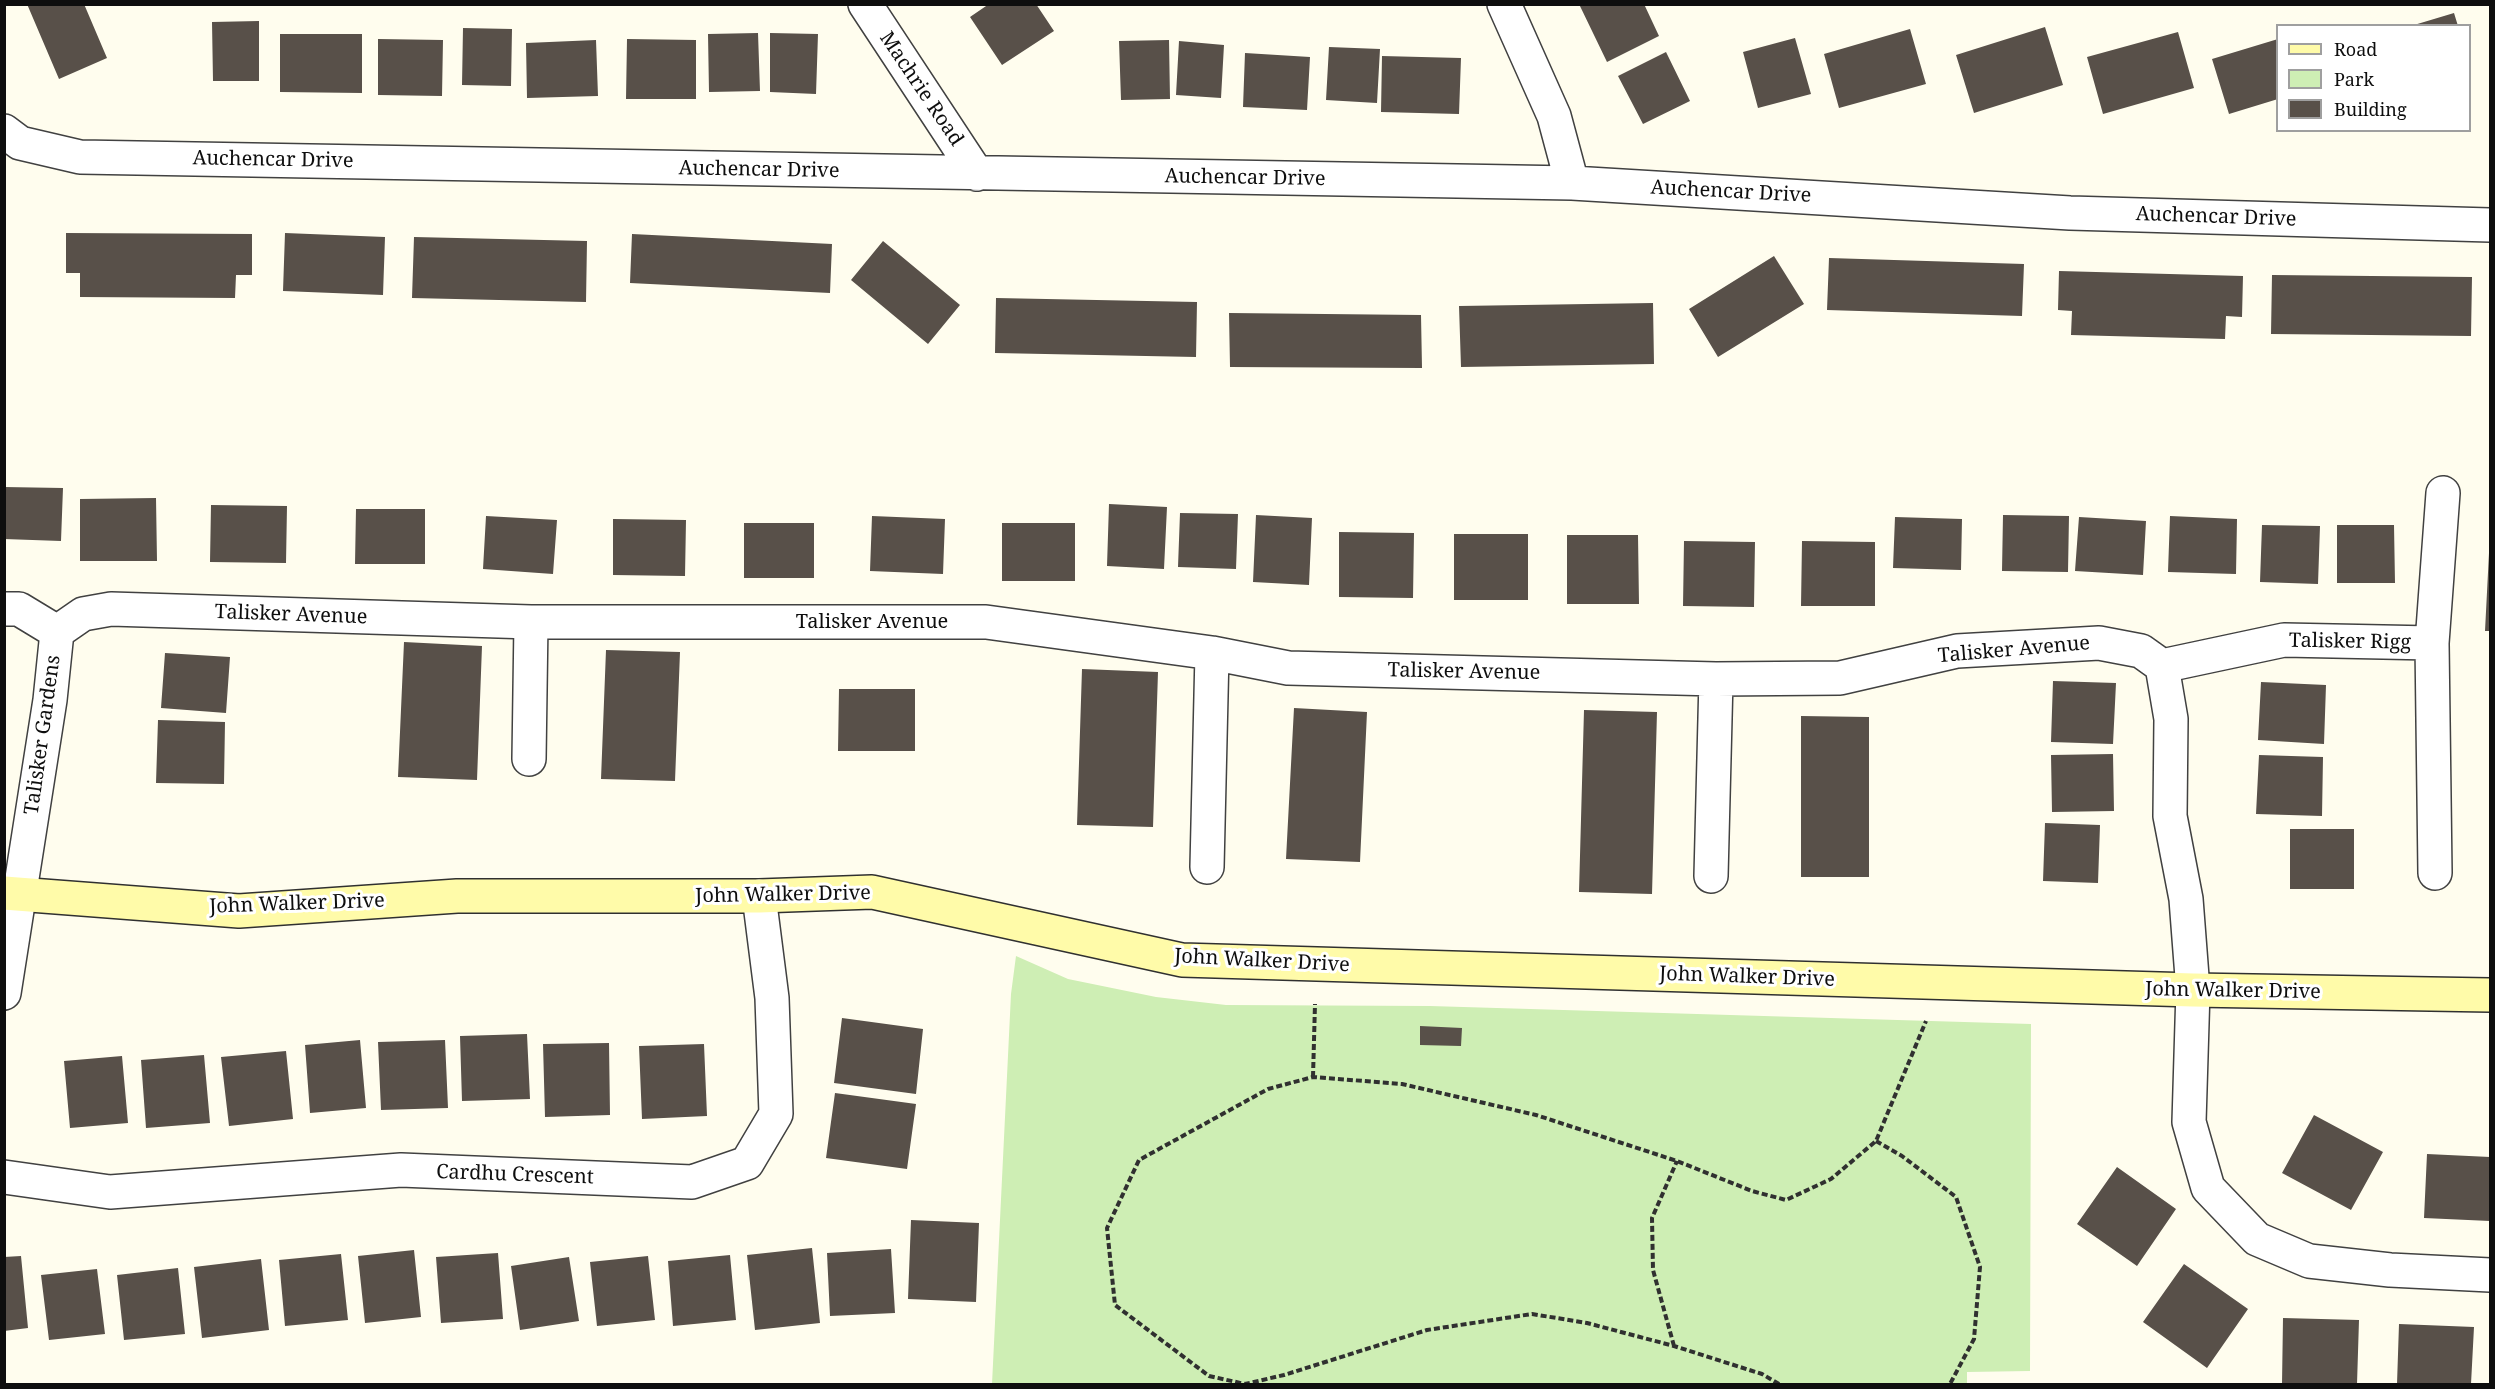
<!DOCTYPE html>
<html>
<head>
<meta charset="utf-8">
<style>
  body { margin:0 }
  #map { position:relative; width:2495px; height:1389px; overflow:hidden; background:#fffdee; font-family:"Noto Serif",serif }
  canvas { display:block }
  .frame { position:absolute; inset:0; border:6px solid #0e0e0e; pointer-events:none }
  .legend { position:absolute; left:2276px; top:24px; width:195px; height:108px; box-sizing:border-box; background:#fff; border:2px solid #9f9f9f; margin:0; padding:8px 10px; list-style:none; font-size:18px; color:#0e0e0e }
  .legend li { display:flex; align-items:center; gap:12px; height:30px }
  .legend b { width:30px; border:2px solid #9f9f9f }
</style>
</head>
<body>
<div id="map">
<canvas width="2495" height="1389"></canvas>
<div class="frame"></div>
<ul class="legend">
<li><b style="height:8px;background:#fffba9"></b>Road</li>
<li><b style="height:16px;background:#ceeeb4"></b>Park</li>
<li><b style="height:16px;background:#585049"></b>Building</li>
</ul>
</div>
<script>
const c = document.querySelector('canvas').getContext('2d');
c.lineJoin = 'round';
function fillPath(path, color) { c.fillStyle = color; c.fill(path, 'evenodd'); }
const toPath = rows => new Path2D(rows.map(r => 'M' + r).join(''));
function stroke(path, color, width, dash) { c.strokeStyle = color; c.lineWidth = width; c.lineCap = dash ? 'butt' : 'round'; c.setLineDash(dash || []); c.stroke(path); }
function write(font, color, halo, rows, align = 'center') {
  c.font = font + ' "Noto Serif",serif'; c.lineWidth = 6; c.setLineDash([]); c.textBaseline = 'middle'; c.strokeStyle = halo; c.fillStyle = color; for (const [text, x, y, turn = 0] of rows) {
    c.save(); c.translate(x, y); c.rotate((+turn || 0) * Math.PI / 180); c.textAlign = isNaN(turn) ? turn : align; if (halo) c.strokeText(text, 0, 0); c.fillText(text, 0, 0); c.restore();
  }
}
fillPath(toPath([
  [1016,956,1068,979,1156,997,1226,1005,1430,1006,2031,1024,2030,1371,1967,1372,1967,1384,992,1384,1011,994]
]), '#ceeeb4');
fillPath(toPath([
  [27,4,84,4,107,58,59,79],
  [989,4,1036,4,1054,31,1002,65,970,17],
  [1579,4,1644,4,1659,36,1607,62],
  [2454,13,2458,26,2414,26,2414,25],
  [259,21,259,81,213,81,212,22],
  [2045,27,2063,85,1974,113,1956,55],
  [463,28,512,29,511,86,462,85],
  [1910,29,1926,84,1839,108,1824,54],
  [2178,32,2194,88,2103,114,2087,57],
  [758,33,760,91,709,92,708,34],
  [770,33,818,34,816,94,770,92],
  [280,34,362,34,362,93,280,92],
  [1795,38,1811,94,1758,108,1743,52],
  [378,39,443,40,442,96,378,95],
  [627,39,696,40,696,99,626,99],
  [2278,39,2278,99,2229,114,2212,59],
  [596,40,598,96,527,98,526,43],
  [1169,40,1170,99,1121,100,1119,41],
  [1179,41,1224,45,1221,98,1176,95],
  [1329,47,1380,49,1377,103,1326,100],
  [1666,52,1690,101,1643,124,1618,76],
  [1245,53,1310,57,1307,110,1243,107],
  [1382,56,1461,58,1459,114,1381,112],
  [66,233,252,234,252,275,236,275,235,298,80,297,80,273,66,273],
  [285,233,385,237,383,295,283,291],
  [632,234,832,244,830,293,630,283],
  [414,237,587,241,586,302,412,298],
  [883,241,960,305,928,344,851,280],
  [1774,256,1804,304,1718,357,1689,309],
  [1829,258,2024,264,2022,316,1827,310],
  [2059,271,2243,276,2242,317,2226,316,2225,339,2071,335,2072,311,2058,310],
  [2272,275,2472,277,2471,336,2271,334],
  [996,298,1197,302,1196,357,995,353],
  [1653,303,1654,364,1461,367,1459,306],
  [1229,313,1421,315,1422,368,1230,367],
  [4,487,63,488,61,541,4,539],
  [156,498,157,561,80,561,80,499],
  [1109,504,1167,507,1164,569,1107,566],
  [211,505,287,506,286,563,210,562],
  [356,509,425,509,425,564,355,564],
  [1180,513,1238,514,1236,569,1178,567],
  [1256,515,1312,518,1309,585,1253,582],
  [2003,515,2069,516,2068,572,2002,571],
  [486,516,557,520,553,574,483,569],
  [872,516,945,519,943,574,870,571],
  [2170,516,2237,519,2236,574,2168,572],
  [1895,517,1962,519,1961,570,1893,568],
  [2079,517,2146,521,2143,575,2075,571],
  [613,519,686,520,685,576,613,575],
  [744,523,814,523,814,578,744,578],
  [1002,523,1075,523,1075,581,1002,581],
  [2262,525,2320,526,2318,584,2260,582],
  [2337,525,2394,525,2395,583,2337,583],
  [1339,532,1414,533,1413,598,1339,597],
  [1454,534,1528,534,1528,600,1454,600],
  [1567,535,1638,535,1639,604,1567,604],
  [1684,541,1755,542,1754,607,1683,606],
  [1802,541,1875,542,1875,606,1801,606],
  [2489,553,2490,553,2490,631,2485,631],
  [404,642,482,646,477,780,398,777],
  [606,650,680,652,675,781,601,779],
  [165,653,230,657,226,713,161,708],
  [1082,669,1158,672,1153,827,1077,825],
  [2053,681,2116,683,2113,744,2051,742],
  [2261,682,2326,685,2324,744,2258,740],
  [839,689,915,689,915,751,838,751],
  [1294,708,1367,712,1360,862,1286,859],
  [1584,710,1657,712,1652,894,1579,892],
  [1801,716,1869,717,1869,877,1801,877],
  [158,720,225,722,224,784,156,783],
  [2113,754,2114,811,2052,812,2051,755],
  [2259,755,2323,757,2322,816,2256,814],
  [2045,823,2100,825,2098,883,2043,881],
  [2290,829,2354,829,2354,889,2290,889],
  [842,1018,923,1029,916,1094,834,1083],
  [1420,1026,1462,1028,1461,1046,1420,1045],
  [527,1034,530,1099,462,1101,460,1036],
  [360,1040,366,1108,310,1113,305,1045],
  [445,1040,448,1108,381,1110,378,1042],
  [609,1043,610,1115,545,1117,543,1044],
  [704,1044,707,1116,642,1119,639,1046],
  [286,1051,293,1119,229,1126,221,1057],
  [204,1055,210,1123,146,1128,141,1060],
  [122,1056,128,1123,70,1128,64,1061],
  [835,1093,916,1104,907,1169,826,1158],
  [2314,1115,2383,1152,2351,1210,2282,1173],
  [2427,1154,2490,1157,2490,1221,2424,1218],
  [2117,1167,2176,1209,2137,1266,2077,1224],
  [911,1220,979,1223,976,1302,908,1299],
  [812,1248,820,1323,755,1330,747,1255],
  [891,1249,895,1313,830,1316,827,1253],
  [414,1250,421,1317,365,1323,358,1256],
  [498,1253,503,1319,441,1323,436,1257],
  [341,1254,348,1320,285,1326,279,1260],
  [730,1255,736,1320,673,1326,668,1261],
  [21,1256,28,1328,4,1331,4,1257],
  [648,1256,655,1320,597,1326,590,1262],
  [569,1257,579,1321,520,1330,511,1266],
  [261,1259,269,1330,202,1338,194,1267],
  [2184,1264,2248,1309,2207,1368,2143,1322],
  [178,1268,185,1334,124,1340,117,1275],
  [97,1269,105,1334,49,1340,41,1275],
  [2283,1318,2359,1320,2357,1384,2282,1384],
  [2399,1324,2474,1327,2471,1384,2397,1384]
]), '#585049');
const street = toPath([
  [865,4,977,174],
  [1504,4,1554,116,1572,183],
  [4,131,20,143,80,157,1572,183,2070,213,2490,225],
  [4,609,19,609,57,632,50,700,4,993],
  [57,632,83,614,111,609,531,622,986,622,1212,653,1288,668,1716,679,1840,678,1957,651,2099,643,2141,651,2162,666,2171,719,2170,816,2186,899,2193,990,2189,1122,2208,1188,2257,1239,2309,1261,2390,1270,2490,1275],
  [2162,666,2284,640,2432,643],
  [529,759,531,622],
  [1207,867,1212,653],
  [2435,873,2432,643,2443,493],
  [1711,876,1716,679],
  [4,1177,110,1192,401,1170,692,1182,747,1163,776,1114,772,998,759,896]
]);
const secondary = toPath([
  [4,893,239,911,457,896,759,896,872,892,1182,960,2193,990,2490,995]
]);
stroke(street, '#414141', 36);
stroke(secondary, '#303030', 36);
stroke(toPath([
  [1313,1077,1315,1004],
  [1876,1141,1902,1156,1956,1197,1980,1267,1974,1339,1950,1384],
  [1674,1346,1653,1270,1652,1218,1677,1161],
  [1779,1384,1762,1374,1674,1346,1587,1323,1532,1314,1427,1330,1284,1375,1245,1384,1209,1376,1115,1305,1107,1228,1139,1160,1268,1089,1313,1077,1402,1084,1536,1115,1677,1161,1752,1191,1786,1200,1831,1179,1876,1141,1926,1021]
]), '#303030', 4, [6, 3]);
stroke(street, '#fff', 33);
stroke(secondary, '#fffba9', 33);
write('20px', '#0e0e0e', '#fff', [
  ["Machrie Road",921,89,56],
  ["Auchencar Drive",273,160,1],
  ["Auchencar Drive",759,170,1],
  ["Auchencar Drive",1245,178,1],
  ["Auchencar Drive",1731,192,3],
  ["Auchencar Drive",2216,217,2],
  ["Talisker Avenue",291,615,2],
  ["Talisker Avenue",872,622],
  ["Talisker Rigg",2350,642,1],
  ["Talisker Avenue",2014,650,-5],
  ["Talisker Avenue",1464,672,1],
  ["Talisker Gardens",43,735,-82],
  ["John Walker Drive",783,895,-1],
  ["John Walker Drive",297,904,-2],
  ["John Walker Drive",1262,961,3],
  ["John Walker Drive",1747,977,2],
  ["John Walker Drive",2233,991,1],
  ["Cardhu Crescent",515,1175,2]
]);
</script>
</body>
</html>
